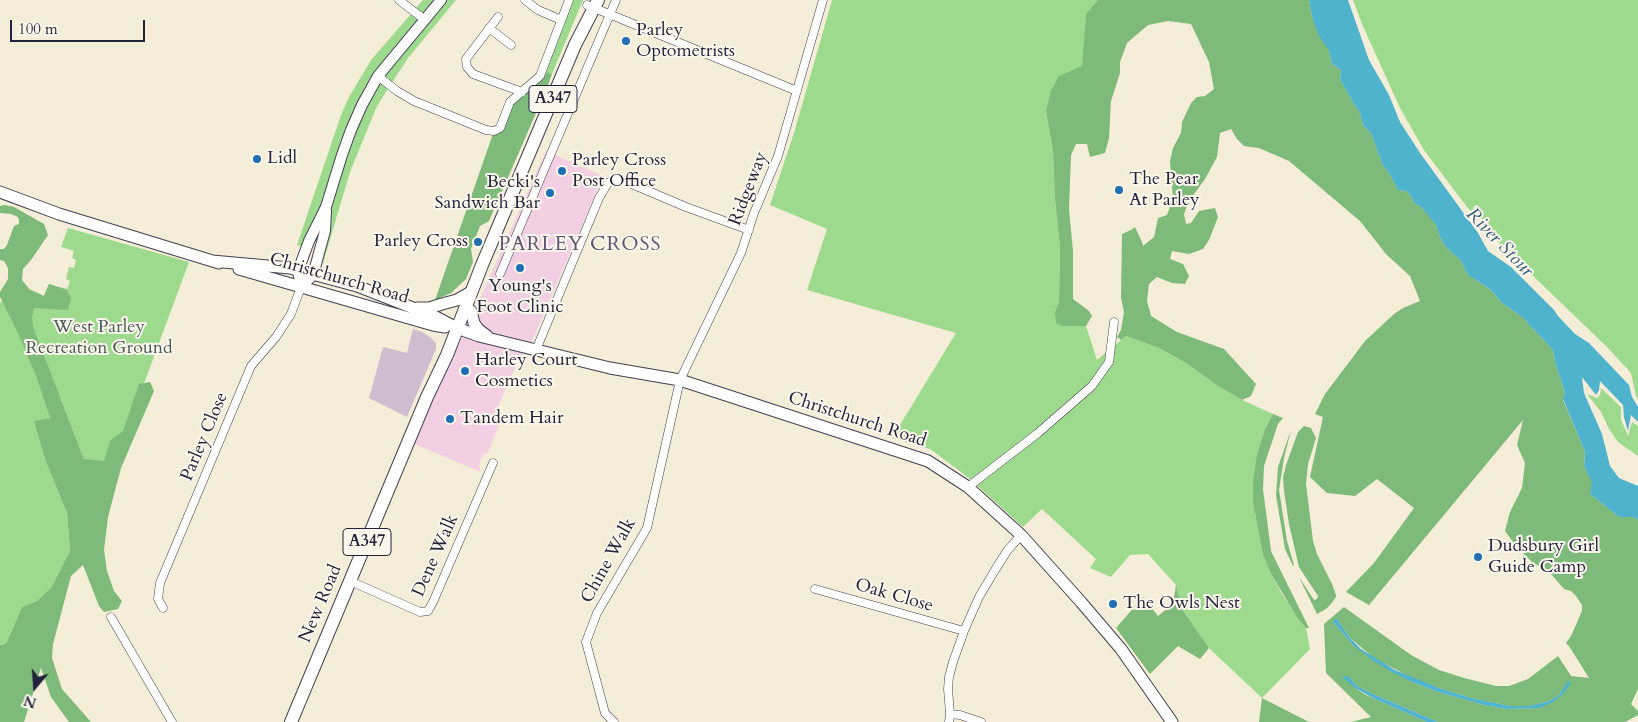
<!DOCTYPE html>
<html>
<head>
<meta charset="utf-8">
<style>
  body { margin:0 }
  #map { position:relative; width:1638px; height:722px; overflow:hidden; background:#f4edd7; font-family:Cardo,serif }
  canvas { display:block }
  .north { position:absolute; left:10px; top:662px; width:50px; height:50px; -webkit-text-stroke:4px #fbf7ec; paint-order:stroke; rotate:198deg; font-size:14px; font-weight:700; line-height:20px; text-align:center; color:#22223b }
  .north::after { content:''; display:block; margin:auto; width:18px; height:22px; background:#22223b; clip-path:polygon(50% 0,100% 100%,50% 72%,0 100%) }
  .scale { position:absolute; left:10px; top:20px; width:135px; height:22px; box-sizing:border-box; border:2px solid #22223b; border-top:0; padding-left:6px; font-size:15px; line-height:18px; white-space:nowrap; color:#22223b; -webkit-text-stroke:4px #fbf7ec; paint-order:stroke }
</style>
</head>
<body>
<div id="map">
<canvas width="1638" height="722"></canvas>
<div class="north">N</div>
<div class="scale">100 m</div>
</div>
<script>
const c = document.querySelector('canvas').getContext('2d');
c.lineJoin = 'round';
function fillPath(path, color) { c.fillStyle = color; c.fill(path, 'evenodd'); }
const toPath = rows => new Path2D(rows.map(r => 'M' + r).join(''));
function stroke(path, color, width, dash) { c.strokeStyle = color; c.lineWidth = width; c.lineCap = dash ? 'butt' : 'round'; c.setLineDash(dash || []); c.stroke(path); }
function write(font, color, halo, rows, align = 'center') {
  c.font = font + ' Cardo,serif'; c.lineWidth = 4; c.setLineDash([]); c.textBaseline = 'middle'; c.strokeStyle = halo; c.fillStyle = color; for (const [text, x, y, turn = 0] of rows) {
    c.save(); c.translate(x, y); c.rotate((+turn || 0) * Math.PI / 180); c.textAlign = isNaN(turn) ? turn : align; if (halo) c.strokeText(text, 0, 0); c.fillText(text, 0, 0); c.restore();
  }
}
fillPath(toPath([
  [546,151,603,176,531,344,519,359,496,411,493,417,501,420,488,452,482,456,479,465,481,472,412,443,456,349,475,315,482,294]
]), '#f2cfe2');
fillPath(toPath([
  [413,329,424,333,430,337,436,343,436,349,407,417,369,398,383,347,407,353]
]), '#cfbdd0');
fillPath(toPath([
  [423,0,456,0,408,58,377,106,350,172,323,263,317,261,326,209,306,248,297,245,341,115,349,97,371,60],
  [569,0,583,0,552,74,542,71],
  [832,0,1098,0,1086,15,1083,66,1073,71,1046,111,1053,151,1055,200,1060,247,1059,302,1055,312,1063,326,1086,326,1097,360,1126,336,1159,348,1186,363,1218,386,1242,400,1273,414,1265,429,1257,454,1253,503,1263,555,1271,574,1282,594,1306,628,1310,649,1262,698,1209,648,1182,609,1176,585,1148,554,1130,555,1111,577,1090,568,1096,559,1042,509,1023,527,969,478,930,449,892,438,956,333,807,290,827,229,770,205,794,133],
  [1353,0,1638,0,1638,400,1636,396,1631,373,1607,347,1503,247,1467,207,1424,150,1400,108,1362,24],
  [68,228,189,262,112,470,84,459,61,399,18,331,36,376,50,418,35,422,46,462,67,513,70,551,51,588,37,601,22,607,6,644,0,645,0,302,7,300,8,279,44,296,49,284,67,289,70,281,66,279,69,267,74,268,76,260,72,258,74,251,61,247],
  [1601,388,1621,407,1621,420,1628,436,1632,422,1638,426,1638,456,1618,442,1609,429,1601,412,1587,394,1597,398,1600,395]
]), '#9eda8e');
fillPath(toPath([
  [1098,0,1309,0,1312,16,1329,51,1332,64,1341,70,1340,79,1351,99,1360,113,1363,125,1372,135,1382,164,1389,173,1398,190,1406,191,1411,196,1415,204,1421,207,1428,214,1436,225,1440,237,1446,247,1461,261,1468,275,1491,290,1501,302,1523,318,1553,350,1555,362,1565,393,1563,400,1585,452,1584,466,1593,482,1590,494,1619,517,1633,517,1638,520,1638,689,1631,704,1638,711,1638,715,1625,722,1438,722,1373,694,1357,686,1349,677,1355,688,1366,695,1427,722,1351,722,1371,717,1326,673,1324,624,1344,607,1411,655,1439,670,1464,678,1496,686,1509,686,1528,679,1558,656,1571,676,1589,678,1569,646,1566,643,1571,636,1582,611,1582,605,1576,596,1571,591,1564,589,1552,575,1531,561,1516,546,1505,531,1510,512,1522,488,1525,463,1517,445,1523,420,1369,605,1346,592,1374,563,1414,508,1377,479,1355,496,1327,493,1310,477,1323,417,1315,414,1325,394,1365,341,1394,314,1403,308,1420,301,1410,276,1386,254,1360,221,1289,161,1259,148,1244,146,1237,139,1231,129,1220,133,1217,157,1205,179,1189,201,1184,214,1186,224,1191,223,1199,211,1215,208,1218,217,1209,240,1203,249,1189,254,1172,251,1170,259,1183,264,1189,276,1185,284,1172,283,1157,277,1149,284,1147,301,1151,316,1177,332,1224,349,1256,384,1251,396,1242,400,1218,386,1186,363,1159,348,1126,336,1121,340,1117,337,1121,330,1124,312,1121,298,1122,234,1131,230,1135,227,1142,242,1143,246,1154,237,1158,218,1167,215,1173,199,1170,161,1173,148,1181,133,1182,122,1191,103,1197,97,1205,96,1214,89,1209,62,1191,24,1168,21,1148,25,1127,43,1120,62,1120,73,1111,101,1109,138,1105,153,1090,157,1087,144,1076,144,1071,155,1069,209,1073,251,1073,299,1089,311,1092,316,1086,326,1062,326,1056,323,1055,312,1059,302,1060,247,1055,200,1053,151,1046,111,1051,91,1059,76,1082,66,1086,14],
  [1334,619,1337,619,1350,638,1374,658,1412,678,1439,688,1471,698,1510,706,1530,706,1549,701,1559,695,1563,689,1563,694,1540,708,1506,709,1484,705,1438,692,1412,682,1353,645,1333,622],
  [542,71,552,74,546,90,489,221,480,226,471,249,473,262,466,279,451,293,435,300,494,131,510,102],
  [4,205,14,207,44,224,48,235,31,260,23,269,22,280,30,290,44,296,49,284,67,290,71,298,68,310,34,308,32,317,33,327,84,459,104,461,110,441,123,431,139,384,150,382,154,391,121,468,108,517,104,550,107,571,114,591,122,601,118,609,104,612,99,606,83,565,71,576,53,644,52,658,62,689,91,722,69,722,51,697,41,668,24,722,0,722,0,645,6,644,22,607,37,601,51,588,70,551,67,513,46,462,34,421,50,418,36,376,17,331,0,297,0,292,8,279,8,268,4,261,0,260,0,249,4,249,7,245,14,226,19,224,19,220,18,217,11,214,0,213,0,206],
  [1273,414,1283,418,1278,424,1264,466,1263,489,1271,551,1309,628,1306,628,1297,617,1271,574,1263,555,1253,503,1253,482,1257,454,1265,429],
  [1304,426,1311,428,1316,438,1308,464,1306,484,1313,541,1317,554,1332,584,1336,595,1336,597,1331,604,1326,609,1317,614,1299,577,1314,600,1317,599,1318,596,1299,567,1289,524,1284,491,1283,477,1286,465,1298,432],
  [1291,430,1284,458,1279,490,1287,541,1294,565,1293,566,1285,549,1276,495,1278,467],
  [1176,585,1182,609,1209,648,1200,659,1178,646,1150,674,1116,628,1143,597,1158,616,1173,604],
  [1262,698,1309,722,1259,722]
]), '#7eba79');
fillPath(toPath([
  [1309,0,1348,0,1369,60,1389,95,1400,122,1420,153,1478,233,1488,251,1511,267,1554,310,1558,316,1575,334,1589,343,1629,385,1632,397,1638,407,1638,422,1631,415,1628,431,1624,417,1623,405,1600,381,1599,390,1596,395,1582,377,1584,393,1602,434,1610,466,1619,478,1638,486,1638,520,1633,517,1619,517,1590,494,1592,482,1584,466,1585,452,1563,399,1565,393,1555,362,1553,350,1523,318,1501,302,1491,290,1468,275,1461,261,1446,247,1440,237,1436,225,1428,215,1421,207,1415,204,1411,196,1406,191,1398,190,1389,173,1382,164,1372,135,1363,125,1360,113,1351,99,1340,79,1341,70,1332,64,1329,51,1318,34,1312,16],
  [1334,619,1337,619,1350,638,1361,649,1395,670,1439,688,1471,698,1510,706,1530,706,1549,701,1559,695,1568,681,1571,683,1563,694,1553,702,1540,708,1506,709,1484,705,1438,692,1412,682,1392,672,1372,660,1353,645,1333,622],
  [1344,676,1349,677,1357,686,1373,694,1438,722,1427,722,1375,699,1355,688,1342,677]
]), '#4fb3cd');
const minor = toPath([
  [399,0,425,20],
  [525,0,538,10,561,20],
  [587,5,797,91],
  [498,17,466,59,467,67,473,74,522,92],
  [489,28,511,45],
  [378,76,397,91,414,101,486,130,494,131,500,128,510,102,540,76,569,0],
  [500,274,616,0],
  [536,350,599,198,608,183,615,179,627,182,686,207,749,230],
  [968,487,1038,433,1092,386,1109,362,1114,322],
  [350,581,420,612,428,611,433,602,493,463],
  [815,589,964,631],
  [163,608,158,599,160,583,251,366,276,337,291,314,301,287],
  [111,617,172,722],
  [950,714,960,715,981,722],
  [614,722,605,713,586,642,597,613,647,528,680,380,741,253,754,213,778,156,823,0],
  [949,722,950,714,948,689,949,677,953,662,964,631,979,597,995,570,1007,551,1021,535]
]);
const tertiary = toPath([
  [301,287,298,271,309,241,326,207,342,155,351,130,362,105,378,76,441,0],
  [301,287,313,275,325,231,326,211]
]);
const secondary = toPath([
  [0,192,59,214,219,263],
  [212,261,290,268,357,286,436,317,457,328,479,336,610,368,680,380,928,461,968,487,1021,535,1081,602,1121,649,1172,722],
  [239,269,433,325,445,327],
  [417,308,429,308,442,304,457,300,471,292],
  [471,311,474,323,478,329,487,336]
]);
const primary = toPath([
  [291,722,427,397,447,355,482,265,575,45,598,0]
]);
stroke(minor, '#424052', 9);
stroke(tertiary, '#424052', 12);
stroke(secondary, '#424052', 13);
stroke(primary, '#424052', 14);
stroke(minor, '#fff', 8);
stroke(tertiary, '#fff', 10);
stroke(secondary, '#fff', 11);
stroke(primary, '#fff', 12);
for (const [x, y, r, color] of [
  [626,41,5,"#1f6fb2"],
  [257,159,5,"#1f6fb2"],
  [562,171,5,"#1f6fb2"],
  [1119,190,5,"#1f6fb2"],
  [550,193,5,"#1f6fb2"],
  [478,242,5,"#1f6fb2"],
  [520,268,5,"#1f6fb2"],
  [465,371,5,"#1f6fb2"],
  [450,419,5,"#1f6fb2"],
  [1478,557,5,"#1f6fb2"],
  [1113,604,5,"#1f6fb2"]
]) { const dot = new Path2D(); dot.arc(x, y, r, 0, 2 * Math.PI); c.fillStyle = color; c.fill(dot); stroke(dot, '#fbf7ec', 2); }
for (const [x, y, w] of [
  [553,99,48],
  [367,542,48]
]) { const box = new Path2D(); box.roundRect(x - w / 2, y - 13.5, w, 27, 4); c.fillStyle = '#fbf7ec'; c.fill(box); stroke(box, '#22223b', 1); }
write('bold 16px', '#22223b', null, [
  ["A347",553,99],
  ["A347",367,542]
]);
write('18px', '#22223b', '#fbf7ec', [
  ["Parley",636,31],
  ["Optometrists",636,52],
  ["Lidl",267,159],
  ["Parley Cross",572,161],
  ["Post Office",572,182],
  ["The Pear",1129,180],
  ["At Parley",1129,201],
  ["Becki's",540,183,"right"],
  ["Sandwich Bar",540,204,"right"],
  ["Parley Cross",468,242,"right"],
  ["Young's",520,287,"center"],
  ["Foot Clinic",520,308,"center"],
  ["Harley Court",475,361],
  ["Cosmetics",475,382],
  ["Tandem Hair",460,419],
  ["Dudsbury Girl",1488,547],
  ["Guide Camp",1488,568],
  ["The Owls Nest",1123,604]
], 'left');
write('18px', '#22223b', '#fbf7ec', [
  ["Ridgeway",749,189,-69],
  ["Christchurch Road",339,279,16],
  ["Christchurch Road",857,420,18],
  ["Parley Close",205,437,-67],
  ["Dene Walk",436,556,-66],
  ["Chine Walk",609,561,-61],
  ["Oak Close",894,596,16],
  ["New Road",321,604,-67]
]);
write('18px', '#475954', '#fbf7ec', [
  ["West Parley",99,328],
  ["Recreation Ground",99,349]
]);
write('italic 19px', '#345c75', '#fbf7ec', [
  ["River Stour",1499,243,46]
]);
c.letterSpacing = '1px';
write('20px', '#605573', '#fbf7ec', [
  ["PARLEY CROSS",580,245]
]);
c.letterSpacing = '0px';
</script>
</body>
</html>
